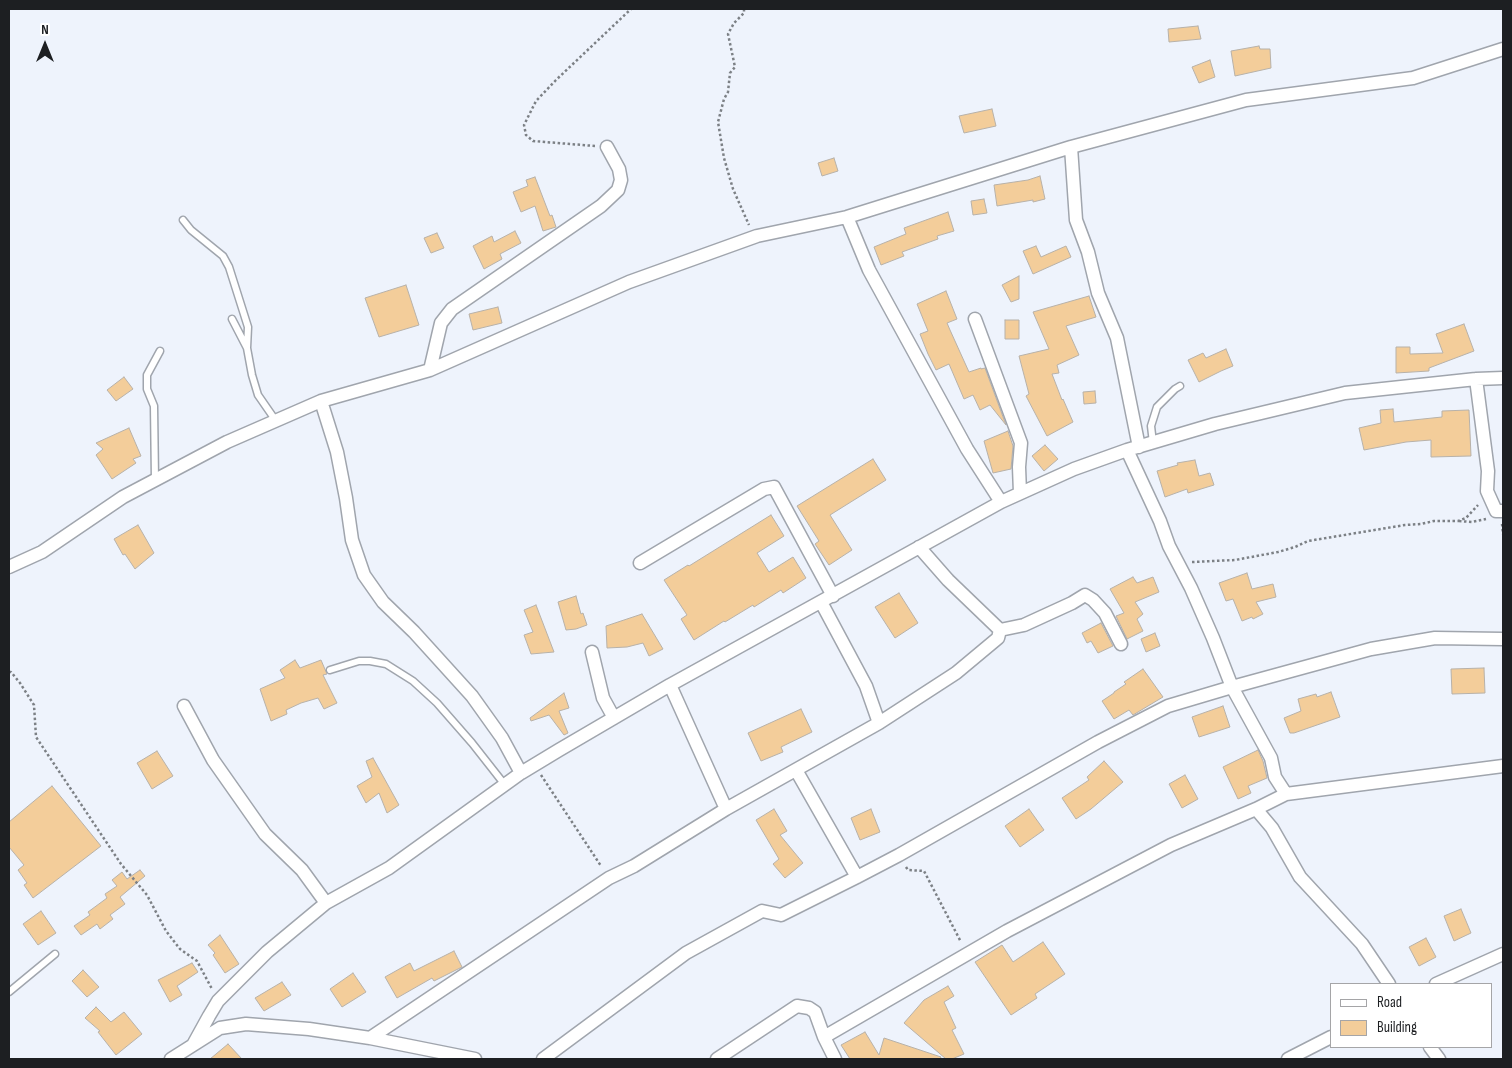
<!DOCTYPE html>
<html>
<head>
<meta charset="utf-8">
<style>
  body { margin:0 }
  #map { position:relative; width:1512px; height:1068px; overflow:hidden; background:#eef3fc; font-family:"Sofia Sans Condensed",sans-serif }
  canvas { display:block }
  .frame { position:absolute; inset:0; border:10px solid #1d1f22; pointer-events:none }
  .legend { position:absolute; left:1330px; top:983px; width:162px; height:65px; box-sizing:border-box; background:#fff; border:1px solid #a5a5a7; margin:0; padding:6px 9px; list-style:none; font-size:15px; color:#1d1f22 }
  .legend li { display:flex; align-items:center; gap:10px; height:25px }
  .legend b { width:25px; border:1px solid #a5a5a7 }
  .north { position:absolute; left:20px; top:20px; width:50px; height:50px; -webkit-text-stroke:4px #fff; paint-order:stroke; rotate:0deg; font-size:14px; font-weight:700; line-height:20px; text-align:center; color:#1d1f22 }
  .north::after { content:''; display:block; margin:auto; width:18px; height:22px; background:#1d1f22; clip-path:polygon(50% 0,100% 100%,50% 72%,0 100%) }
</style>
</head>
<body>
<div id="map">
<canvas width="1512" height="1068"></canvas>
<div class="frame"></div>
<ul class="legend">
<li><b style="height:6px;background:#fff"></b>Road</li>
<li><b style="height:14px;background:#f3cd9a"></b>Building</li>
</ul>
<div class="north">N</div>
</div>
<script>
const c = document.querySelector('canvas').getContext('2d');
c.lineJoin = 'round';
function fillPath(path, color) { c.fillStyle = color; c.fill(path, 'evenodd'); }
const toPath = rows => new Path2D(rows.map(r => 'M' + r).join(''));
function stroke(path, color, width, dash) { c.strokeStyle = color; c.lineWidth = width; c.lineCap = dash ? 'butt' : 'round'; c.setLineDash(dash || []); c.stroke(path); }
const building = toPath([
  [1198,26,1201,39,1169,42,1168,29,1198,26],
  [1259,46,1260,49,1270,49,1271,68,1235,76,1231,51,1259,46],
  [1210,60,1215,77,1199,83,1192,67,1210,60],
  [992,109,996,126,964,133,959,116,992,109],
  [834,158,838,171,822,176,818,163,834,158],
  [1040,176,1045,199,1033,202,1033,200,997,206,994,185,1028,180,1040,176],
  [535,177,550,216,552,215,556,227,543,231,535,206,521,212,513,192,528,186,526,180,535,177],
  [984,199,987,213,973,215,971,201,984,199],
  [948,212,954,231,937,236,938,239,902,252,904,256,881,265,874,247,906,234,904,228,948,212],
  [515,231,521,243,500,254,502,259,484,269,473,246,492,236,494,242,515,231],
  [437,233,444,248,431,253,424,238,437,233],
  [1036,246,1041,257,1066,246,1071,257,1033,274,1023,251,1036,246],
  [1019,276,1019,299,1011,302,1002,285,1019,276],
  [406,285,419,325,379,337,365,298,406,285],
  [946,291,957,319,947,323,950,330,969,372,981,368,981,369,985,368,1006,425,990,405,980,410,973,395,964,399,949,364,936,370,928,354,920,334,928,331,917,304,946,291],
  [1089,296,1096,317,1066,326,1079,355,1057,365,1059,373,1052,374,1062,400,1063,399,1073,422,1047,436,1026,396,1029,394,1019,356,1049,349,1033,312,1089,296],
  [498,307,502,323,473,330,469,314,498,307],
  [1005,320,1019,320,1019,339,1005,339,1005,320],
  [1464,324,1474,351,1429,368,1429,371,1396,373,1396,347,1410,347,1410,354,1443,353,1436,334,1464,324],
  [1226,349,1233,366,1221,371,1199,382,1188,360,1203,353,1206,358,1226,349],
  [124,377,133,389,116,401,107,390,124,377],
  [1095,391,1096,403,1084,404,1083,392,1095,391],
  [1393,409,1394,422,1442,417,1442,411,1469,410,1471,456,1431,457,1431,440,1406,442,1364,450,1359,428,1381,423,1380,410,1393,409],
  [129,428,141,456,133,459,136,463,112,479,96,455,103,449,96,443,129,428],
  [1008,431,1013,446,1011,469,993,473,984,441,1008,431],
  [1045,445,1058,459,1044,471,1032,456,1045,445],
  [873,459,886,480,830,515,852,550,829,565,815,544,819,541,797,506,873,459],
  [1195,460,1199,476,1210,473,1214,485,1188,493,1187,489,1165,497,1157,471,1178,465,1177,463,1195,460],
  [771,515,784,536,757,553,769,572,793,557,806,578,783,593,781,590,754,607,753,605,725,622,724,621,694,640,681,619,687,615,664,580,688,565,689,566,771,515],
  [138,525,154,553,135,569,125,554,123,555,114,539,138,525],
  [1247,573,1252,589,1273,584,1276,597,1256,602,1263,614,1253,619,1252,617,1242,621,1233,599,1226,601,1219,583,1247,573],
  [1133,577,1137,583,1153,577,1159,592,1135,602,1143,614,1137,619,1143,631,1127,639,1116,616,1124,613,1110,589,1133,577],
  [899,593,918,623,895,638,875,607,899,593],
  [576,596,581,614,583,613,587,625,576,629,566,630,558,602,576,596],
  [536,605,554,652,531,654,524,635,533,632,524,610,536,605],
  [642,614,663,649,649,656,643,643,627,647,607,648,606,626,642,614],
  [1101,623,1113,646,1098,653,1091,641,1087,643,1082,633,1101,623],
  [1155,633,1160,646,1146,652,1141,639,1155,633],
  [295,660,300,668,321,660,327,674,323,675,337,703,324,709,318,698,301,703,286,710,287,714,271,721,260,689,285,678,280,670,295,660],
  [1484,668,1485,693,1452,694,1451,669,1484,668],
  [1143,669,1163,697,1133,715,1129,710,1114,719,1102,701,1114,693,1114,692,1126,684,1124,682,1143,669],
  [1331,692,1340,717,1294,733,1290,733,1284,718,1301,711,1298,699,1316,694,1317,697,1331,692],
  [564,693,569,708,559,711,568,733,564,735,549,715,531,721,530,718,564,693],
  [1223,706,1230,727,1199,737,1192,717,1223,706],
  [801,709,812,732,781,747,783,752,761,761,748,733,801,709],
  [1258,750,1263,761,1267,778,1248,786,1251,793,1238,799,1223,767,1258,750],
  [157,751,173,776,152,789,137,763,157,751],
  [373,758,399,805,387,813,379,793,366,803,357,786,372,777,366,761,373,758],
  [1104,761,1123,782,1091,809,1076,819,1062,798,1089,780,1087,777,1104,761],
  [1185,775,1198,799,1182,808,1169,784,1185,775],
  [52,786,101,846,33,898,24,885,27,883,18,870,24,865,9,847,9,822,52,786],
  [774,809,787,831,780,835,803,863,785,878,773,864,779,859,756,820,774,809],
  [871,809,880,832,860,840,851,818,871,809],
  [1029,809,1044,830,1020,847,1005,826,1029,809],
  [140,870,145,876,120,897,125,904,110,915,113,919,100,929,97,924,81,935,74,926,90,915,88,912,107,898,105,894,117,886,112,880,122,872,127,879,140,870],
  [1461,909,1471,933,1454,941,1444,916,1461,909],
  [41,911,56,933,38,945,23,924,41,911],
  [220,935,239,964,225,973,213,955,215,953,208,945,220,935],
  [1426,938,1436,957,1419,966,1409,947,1426,938],
  [1043,942,1065,974,1035,994,1037,998,1011,1015,975,962,1002,945,1013,962,1043,942],
  [454,951,462,967,434,981,432,978,397,998,385,977,410,963,414,971,454,951],
  [192,963,198,972,177,986,182,995,170,1002,158,980,192,963],
  [83,970,99,987,87,997,72,981,83,970],
  [353,973,366,992,342,1007,330,989,353,973],
  [282,982,291,995,264,1011,255,998,282,982],
  [948,986,954,996,944,1002,956,1028,952,1030,964,1054,952,1059,946,1059,904,1023,924,1000,948,986],
  [96,1007,111,1022,124,1012,142,1034,116,1055,98,1032,100,1031,85,1018,96,1007],
  [865,1032,879,1055,884,1038,941,1057,940,1059,850,1059,841,1045,865,1032],
  [228,1044,242,1059,210,1059,228,1044]
]);
fillPath(building, '#f3cd9a');
stroke(building, '#b7b1a9', 1);
const lane = toPath([
  [183,220,191,230,223,256,229,267,248,327,247,348],
  [232,319,247,348,252,375,258,395,276,421],
  [1153,443,1151,426,1157,407,1175,389,1180,386],
  [155,480,154,406,147,389,147,375,160,351],
  [330,670,359,661,370,661,386,664,413,681,437,703,472,743,505,785],
  [9,992,55,954]
]);
const street = toPath([
  [1071,147,1076,220,1088,252,1098,293,1117,338,1139,447],
  [847,217,869,270,967,449,1001,502],
  [975,319,1021,443,1019,467,1020,493],
  [430,370,441,323,452,309,601,206,618,190,621,180,619,169,607,147],
  [1476,379,1488,471,1487,491,1496,511,1503,511],
  [321,401,337,452,346,498,352,540,364,575,383,602,414,632,472,696,502,738,521,773],
  [1127,450,1160,521,1169,546,1191,588,1213,638,1232,687,1271,758,1275,777,1286,794],
  [640,563,764,489,774,487,833,596],
  [9,567,42,552,123,497,227,442,321,401,430,370,629,282,757,236,847,217,1071,147,1246,100,1413,78,1503,49],
  [821,602,866,686,879,723],
  [1000,630,1024,625,1072,603,1085,595,1093,600,1105,613,1121,644],
  [592,652,603,698,614,718],
  [670,685,726,809],
  [184,706,213,760,265,834,302,870,326,903],
  [796,770,857,877],
  [1256,809,1272,828,1300,877,1362,944,1389,984],
  [1436,984,1503,954],
  [824,1037,1007,931,1171,845,1256,809,1286,794,1503,766],
  [370,1038,609,878,634,866,726,809,879,723,956,673,998,638,1000,630,948,580,919,547],
  [193,1045,209,1016,218,1001,267,952,326,903,389,868,521,773,559,750,670,685,1001,502,1074,469,1127,450,1215,424,1345,393,1476,379,1503,378],
  [1430,1047,1439,1059],
  [171,1059,220,1028,246,1024,309,1029,370,1038,475,1059],
  [543,1059,686,953,762,911,781,915,857,877,899,855,1098,742,1168,706,1232,687,1371,649,1435,638,1503,639],
  [717,1059,797,1006,809,1008,815,1012,824,1037,835,1059],
  [1288,1059,1331,1037]
]);
stroke(lane, '#a0a5ad', 9);
stroke(street, '#a0a5ad', 15);
stroke(toPath([
  [744,9,744,13,734,23,728,34,735,67,730,73,728,92,724,99,718,122,724,158,733,189,749,225],
  [595,146,533,141,526,135,524,125,536,101,556,80,631,9],
  [1459,521,1472,522,1486,519],
  [1502,524,1503,534],
  [1192,562,1235,560,1278,552,1295,547,1308,541,1405,525,1421,524,1434,521,1458,521,1466,518,1478,505],
  [9,672,11,672,20,683,34,705,36,737,121,864,147,895,166,931,180,949,197,961,212,989],
  [541,775,601,866],
  [906,867,908,870,924,871,961,942]
]), '#7c8085', 2.5, [2.5, 2.5]);
stroke(lane, '#fff', 6);
stroke(street, '#fff', 12);
</script>
</body>
</html>
